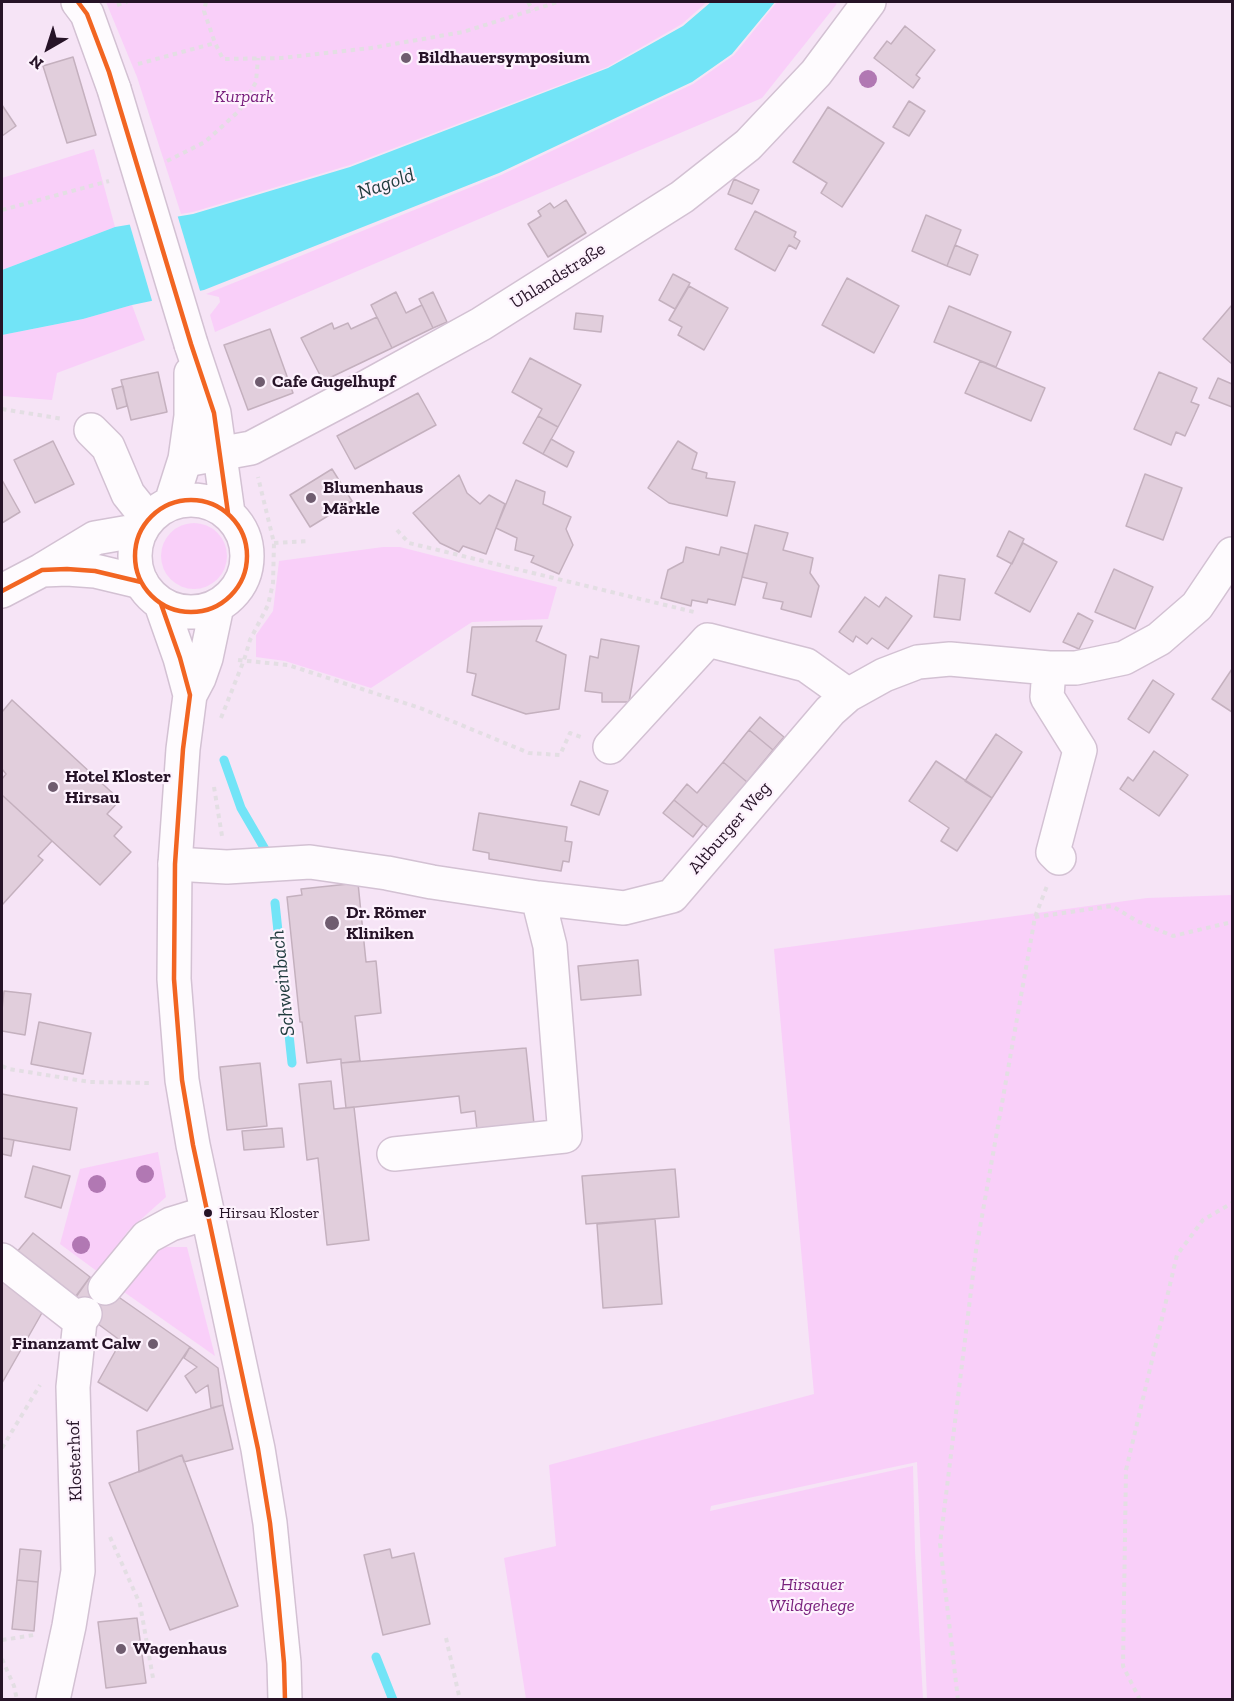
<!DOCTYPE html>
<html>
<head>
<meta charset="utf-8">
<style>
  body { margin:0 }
  #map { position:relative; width:1234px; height:1701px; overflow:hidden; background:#f6e4f6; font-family:"Zilla Slab",serif }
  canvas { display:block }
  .frame { position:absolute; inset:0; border:3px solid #261327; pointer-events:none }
  .north { position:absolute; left:18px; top:18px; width:60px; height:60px; -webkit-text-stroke:4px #fdf2fd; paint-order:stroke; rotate:219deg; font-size:16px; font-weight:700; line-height:24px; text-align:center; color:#261327 }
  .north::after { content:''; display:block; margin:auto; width:21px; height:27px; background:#261327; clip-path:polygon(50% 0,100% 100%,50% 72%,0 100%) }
</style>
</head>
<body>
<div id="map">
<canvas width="1234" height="1701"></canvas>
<div class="frame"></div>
<div class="north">N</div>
</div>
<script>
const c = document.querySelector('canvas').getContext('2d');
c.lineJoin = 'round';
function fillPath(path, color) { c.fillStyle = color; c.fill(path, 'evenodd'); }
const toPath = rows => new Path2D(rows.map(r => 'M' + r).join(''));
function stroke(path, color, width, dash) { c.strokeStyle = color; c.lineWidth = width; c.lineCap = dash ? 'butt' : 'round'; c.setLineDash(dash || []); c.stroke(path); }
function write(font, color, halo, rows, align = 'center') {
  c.font = font + ' "Zilla Slab",serif'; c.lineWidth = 4.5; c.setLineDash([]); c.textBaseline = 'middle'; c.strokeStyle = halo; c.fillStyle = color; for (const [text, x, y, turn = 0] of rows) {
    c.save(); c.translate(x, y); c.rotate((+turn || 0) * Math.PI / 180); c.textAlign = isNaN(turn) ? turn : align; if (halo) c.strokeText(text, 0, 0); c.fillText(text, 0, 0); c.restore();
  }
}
fillPath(toPath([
  [106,2,707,2,682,24,607,67,350,165,193,212,181,214,137,77],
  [777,2,837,2,836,5,762,98,215,332,210,315,220,302,219,297,206,294,501,175,693,84,734,55],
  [94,149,115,227,2,270,2,178],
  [132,305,145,340,57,373,52,400,2,396,2,335,83,319],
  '161 556a33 33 0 1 1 66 0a33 33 0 1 1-66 0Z',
  [383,547,400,547,557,587,548,619,472,622,371,688,285,661,256,657,256,635,273,611,279,561],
  [1232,895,1232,1699,927,1699,917,1462,711,1506,710,1511,913,1466,915,1551,923,1699,526,1699,504,1558,556,1546,549,1465,814,1394,774,949,1147,898],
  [158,1152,166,1197,128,1231,98,1272,60,1244,80,1169],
  [164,1247,187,1247,215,1356,124,1292,150,1255]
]), '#f9cff9');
fillPath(toPath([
  [711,2,775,2,732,54,692,82,499,173,204,290,132,305,83,319,2,335,2,270,115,227,193,214,350,167,608,68,683,26]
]), '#72e4f7');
fillPath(toPath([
  [177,214,201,294,153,304,129,222]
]), '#f6e4f6');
stroke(toPath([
  [224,760,241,808,266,851],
  [275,903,292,1063],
  [376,1657,393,1700]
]), '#72e4f7', 9);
const building = toPath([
  [905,26,935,50,916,75,920,78,913,88,874,58,887,41,891,44,905,26],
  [73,57,96,135,67,143,43,66,73,57],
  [909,101,925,111,909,136,893,127,909,101],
  [2,105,16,126,2,136,2,105],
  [828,107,884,143,842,207,821,193,827,183,793,162,828,107],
  [734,179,759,190,752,204,728,194,734,179],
  [566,200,586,233,548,257,528,224,541,216,538,211,550,203,554,208,566,200],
  [755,211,796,232,794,237,800,241,796,249,789,245,775,271,735,249,755,211],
  [926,215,961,230,947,266,912,251,926,215],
  [955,245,978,255,970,275,947,266,955,245],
  [673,274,690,283,675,309,659,300,673,274],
  [847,278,899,306,874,353,822,325,847,278],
  [689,286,728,308,704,350,678,335,682,327,669,320,689,286],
  [396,292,406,313,422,305,433,328,392,348,371,305,396,292],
  [433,292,447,322,433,328,419,299,433,292],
  [1232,305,1232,364,1203,339,1232,305],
  [949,306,1011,332,996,367,934,342,949,306],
  [576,313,603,316,601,332,574,329,576,313],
  [377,317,392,348,323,381,301,338,332,323,334,329,348,323,351,329,377,317],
  [270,329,293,393,248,410,224,345,270,329],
  [530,358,581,385,558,427,538,416,542,409,512,392,530,358],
  [980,361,1045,388,1031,421,965,393,980,361],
  [158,372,167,412,131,420,121,380,158,372],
  [1159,372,1197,388,1191,402,1199,405,1185,436,1176,432,1171,445,1134,429,1159,372],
  [1218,378,1232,384,1232,407,1209,398,1218,378],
  [123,386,127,406,117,409,112,389,123,386],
  [418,393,436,425,355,469,337,436,418,393],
  [538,416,558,427,543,454,523,443,538,416],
  [551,439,574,452,567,467,543,454,551,439],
  [53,441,74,484,35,503,14,460,53,441],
  [678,441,697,453,692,469,707,473,706,478,735,482,727,516,669,503,648,488,678,441],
  [332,469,352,501,310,527,290,495,332,469],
  [1145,474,1182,488,1163,540,1126,526,1145,474],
  [459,475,467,493,480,504,489,495,505,504,486,554,463,546,459,552,440,543,413,513,459,475],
  [2,480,20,512,2,523,2,480],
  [516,480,545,492,543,504,571,517,566,529,573,545,559,574,531,562,534,556,515,550,517,538,496,528,516,480],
  [755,525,788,533,783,550,813,558,810,573,819,586,811,617,781,609,783,602,763,598,767,583,742,577,755,525],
  [1009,531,1024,539,1012,564,997,556,1009,531],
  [1023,543,1057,562,1030,612,995,593,1023,543],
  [686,547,719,555,721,547,748,554,735,605,708,599,707,603,692,600,691,606,661,598,668,570,683,562,686,547],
  [1114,569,1153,587,1135,629,1095,612,1114,569],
  [939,575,965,579,960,620,934,617,939,575],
  [865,597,879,607,886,597,912,616,888,649,872,638,867,644,856,636,853,642,839,632,865,597],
  [1078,613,1093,621,1079,649,1063,642,1078,613],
  [542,626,536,641,566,655,559,709,526,714,472,695,476,674,467,672,472,627,542,626],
  [601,639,639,646,629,702,602,702,602,693,585,691,590,656,598,658,601,639],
  [1232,669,1232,712,1212,699,1232,669],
  [1153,680,1174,694,1149,733,1128,719,1153,680],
  [12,700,120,800,107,814,122,827,114,836,131,852,100,885,2,795,2,779,6,774,2,769,2,712,12,700],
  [760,717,784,737,773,750,749,730,760,717],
  [749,730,773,750,747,782,723,762,749,730],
  [996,734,1022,752,992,798,965,781,996,734],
  [1154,751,1188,775,1159,816,1120,789,1128,777,1133,781,1154,751],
  [936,761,992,798,957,851,941,841,949,828,909,801,936,761],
  [723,762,747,782,708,828,674,800,687,784,697,793,723,762],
  [580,781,608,791,599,815,571,805,580,781],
  [2,795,52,841,38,856,43,860,2,905,2,795],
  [674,800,703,824,693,837,663,813,674,800],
  [479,813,567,827,565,841,572,842,569,862,563,861,561,871,489,859,489,853,473,850,479,813],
  [358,883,366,962,376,961,381,1013,355,1016,360,1061,341,1063,341,1059,307,1063,302,1022,300,1022,287,897,302,895,301,889,358,883],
  [638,960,641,995,581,1000,578,966,638,960],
  [4,991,31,994,25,1035,2,1031,2,1010,4,991],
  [39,1022,91,1033,83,1074,31,1064,39,1022],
  [526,1048,534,1124,477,1130,475,1111,461,1113,459,1096,346,1108,341,1063,526,1048],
  [260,1063,267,1126,227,1130,220,1067,260,1063],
  [331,1081,334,1109,354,1107,369,1240,327,1245,318,1158,307,1160,299,1084,331,1081],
  [2,1094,77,1108,70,1150,2,1138,2,1094],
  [282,1128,284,1147,244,1150,242,1131,282,1128],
  [2,1138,14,1140,11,1156,2,1154,2,1138],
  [33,1166,70,1176,61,1208,25,1197,33,1166],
  [675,1169,679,1217,586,1224,582,1176,675,1169],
  [655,1219,662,1304,603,1308,597,1224,655,1219],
  [33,1233,90,1277,73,1300,16,1253,33,1233],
  [2,1277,47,1304,2,1383,2,1277],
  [90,1277,190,1347,147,1411,98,1382,121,1341,71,1304,90,1277],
  [190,1347,218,1368,223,1405,211,1408,208,1385,196,1393,185,1376,197,1367,184,1358,190,1347],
  [223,1405,233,1449,184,1462,182,1455,139,1472,137,1431,223,1405],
  [182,1455,238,1606,170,1630,109,1483,182,1455],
  [20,1549,41,1551,38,1582,17,1580,20,1549],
  [390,1549,392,1558,414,1553,430,1624,383,1635,364,1555,390,1549],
  [17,1580,38,1582,34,1631,12,1629,17,1580],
  [137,1618,146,1683,106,1688,98,1622,137,1618]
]);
fillPath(building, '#e1cedc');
stroke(building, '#c4b0be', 1.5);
const minor = toPath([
  [91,430,108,447,128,494,148,519],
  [191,459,251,448,361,390,481,324,682,197,748,145,816,73,869,2],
  [43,570,67,569,95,571,141,582],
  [2,591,42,570,95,538,141,530],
  [1049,668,1047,697,1080,750,1053,852,1059,858],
  [610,747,708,640,806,665,848,695],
  [175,864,227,867,310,862,387,873,432,882,538,898,624,908,672,896,830,711,848,695,884,675,918,662,950,659,1049,668,1076,668,1124,658,1159,639,1197,606,1232,554],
  [394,1154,565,1136,550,946,538,898],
  [2,1260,80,1321],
  [105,1288,147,1237,171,1224,207,1213],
  [53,1700,69,1626,78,1571,73,1387,80,1321,85,1314]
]);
const major = toPath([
  [78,2,87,14,114,89],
  [191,344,214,413,228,513],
  '135 556a56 56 0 1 1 112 0a56 56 0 1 1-112 0Z',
  [171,503,185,459,191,416,191,373],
  [161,604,180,658,190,695],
  [217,606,206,658,199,678,190,695,183,749,175,864,174,979,182,1080,193,1145,258,1449,270,1523,284,1663,285,1700]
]);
stroke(minor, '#d3c1d3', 36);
stroke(major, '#d3c1d3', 36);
stroke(toPath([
  [206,2,204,11,215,43,223,59,282,58,371,48,463,32,558,2],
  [528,2,533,10],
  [117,5,127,2],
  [138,64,215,43],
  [167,161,205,142,239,111,256,82,258,58],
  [2,210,109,181],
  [2,409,63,419],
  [397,530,409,543,694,612],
  [274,543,309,541],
  [238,660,288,665,420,708,529,753,560,755,570,733,581,737],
  [221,718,244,660,250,640,268,605,273,583,274,543,258,477],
  [214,787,222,836],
  [1035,917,1112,906,1137,921,1173,936,1232,922],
  [2,1066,9,1069,90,1082,152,1083],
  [2,1448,40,1385],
  [110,1537,140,1604,153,1678],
  [446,1638,460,1700],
  [2,1640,34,1635],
  [2,1659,14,1686,17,1700],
  [958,1700,940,1544,976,1250,1035,917,1047,886],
  [1140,1700,1123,1666,1126,1470,1177,1255,1203,1220,1232,1203]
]), '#e3dee3', 4, [4.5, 4.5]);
stroke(minor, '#fefbfe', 33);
stroke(major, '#fefbfe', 33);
const majorBridge = toPath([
  [114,89,191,344]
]);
stroke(majorBridge, '#d3c1d3', 36, []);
stroke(majorBridge, '#fefbfe', 33);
stroke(toPath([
  [78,2,87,14,109,72,191,344,214,413,228,513],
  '135 556a56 56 0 1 1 112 0a56 56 0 1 1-112 0Z',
  [2,591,42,570,67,569,95,571,141,582],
  [161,604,180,658,190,695,183,749,175,864,174,979,182,1080,193,1145,258,1449,270,1523,278,1597,284,1663,285,1700]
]), '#f26522', 4.5);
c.fillStyle = '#b178b3';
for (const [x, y] of [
  [868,79],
  [145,1174],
  [97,1184],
  [81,1245]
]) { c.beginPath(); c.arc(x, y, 9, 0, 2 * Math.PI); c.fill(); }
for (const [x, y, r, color] of [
  [406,58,6,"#6f5c6f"],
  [260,382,6,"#6f5c6f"],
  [311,498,6,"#6f5c6f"],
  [53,787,6,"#6f5c6f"],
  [332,923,8,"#6f5c6f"],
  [208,1213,5,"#261327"],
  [153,1344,6,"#6f5c6f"],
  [121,1649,6,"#6f5c6f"]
]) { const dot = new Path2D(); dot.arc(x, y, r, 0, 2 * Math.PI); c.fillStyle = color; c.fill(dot); stroke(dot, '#fdf2fd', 2); }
write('16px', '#261327', '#fdf2fd', [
  ["Hirsau Kloster",219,1213]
], 'left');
write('bold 18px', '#261327', '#fdf2fd', [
  ["Bildhauersymposium",418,58],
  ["Cafe Gugelhupf",272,382],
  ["Blumenhaus",323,488],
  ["Märkle",323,509],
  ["Hotel Kloster",65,777],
  ["Hirsau",65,798],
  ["Dr. Römer",346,913],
  ["Kliniken",346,934],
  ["Finanzamt Calw",141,1344,"right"],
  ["Wagenhaus",133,1649]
], 'left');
write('italic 18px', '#79207d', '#fdf2fd', [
  ["Kurpark",244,97],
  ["Hirsauer",812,1585],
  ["Wildgehege",812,1606]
]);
write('18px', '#261327', '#fdf2fd', [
  ["Uhlandstraße",558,276,-32],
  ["Altburger Weg",730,828,-49],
  ["Klosterhof",75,1461,-92]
]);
write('italic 20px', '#1f3a3d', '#fdf2fd', [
  ["Nagold",386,184,-19],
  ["Schweinbach",283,983,-96]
]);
</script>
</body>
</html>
